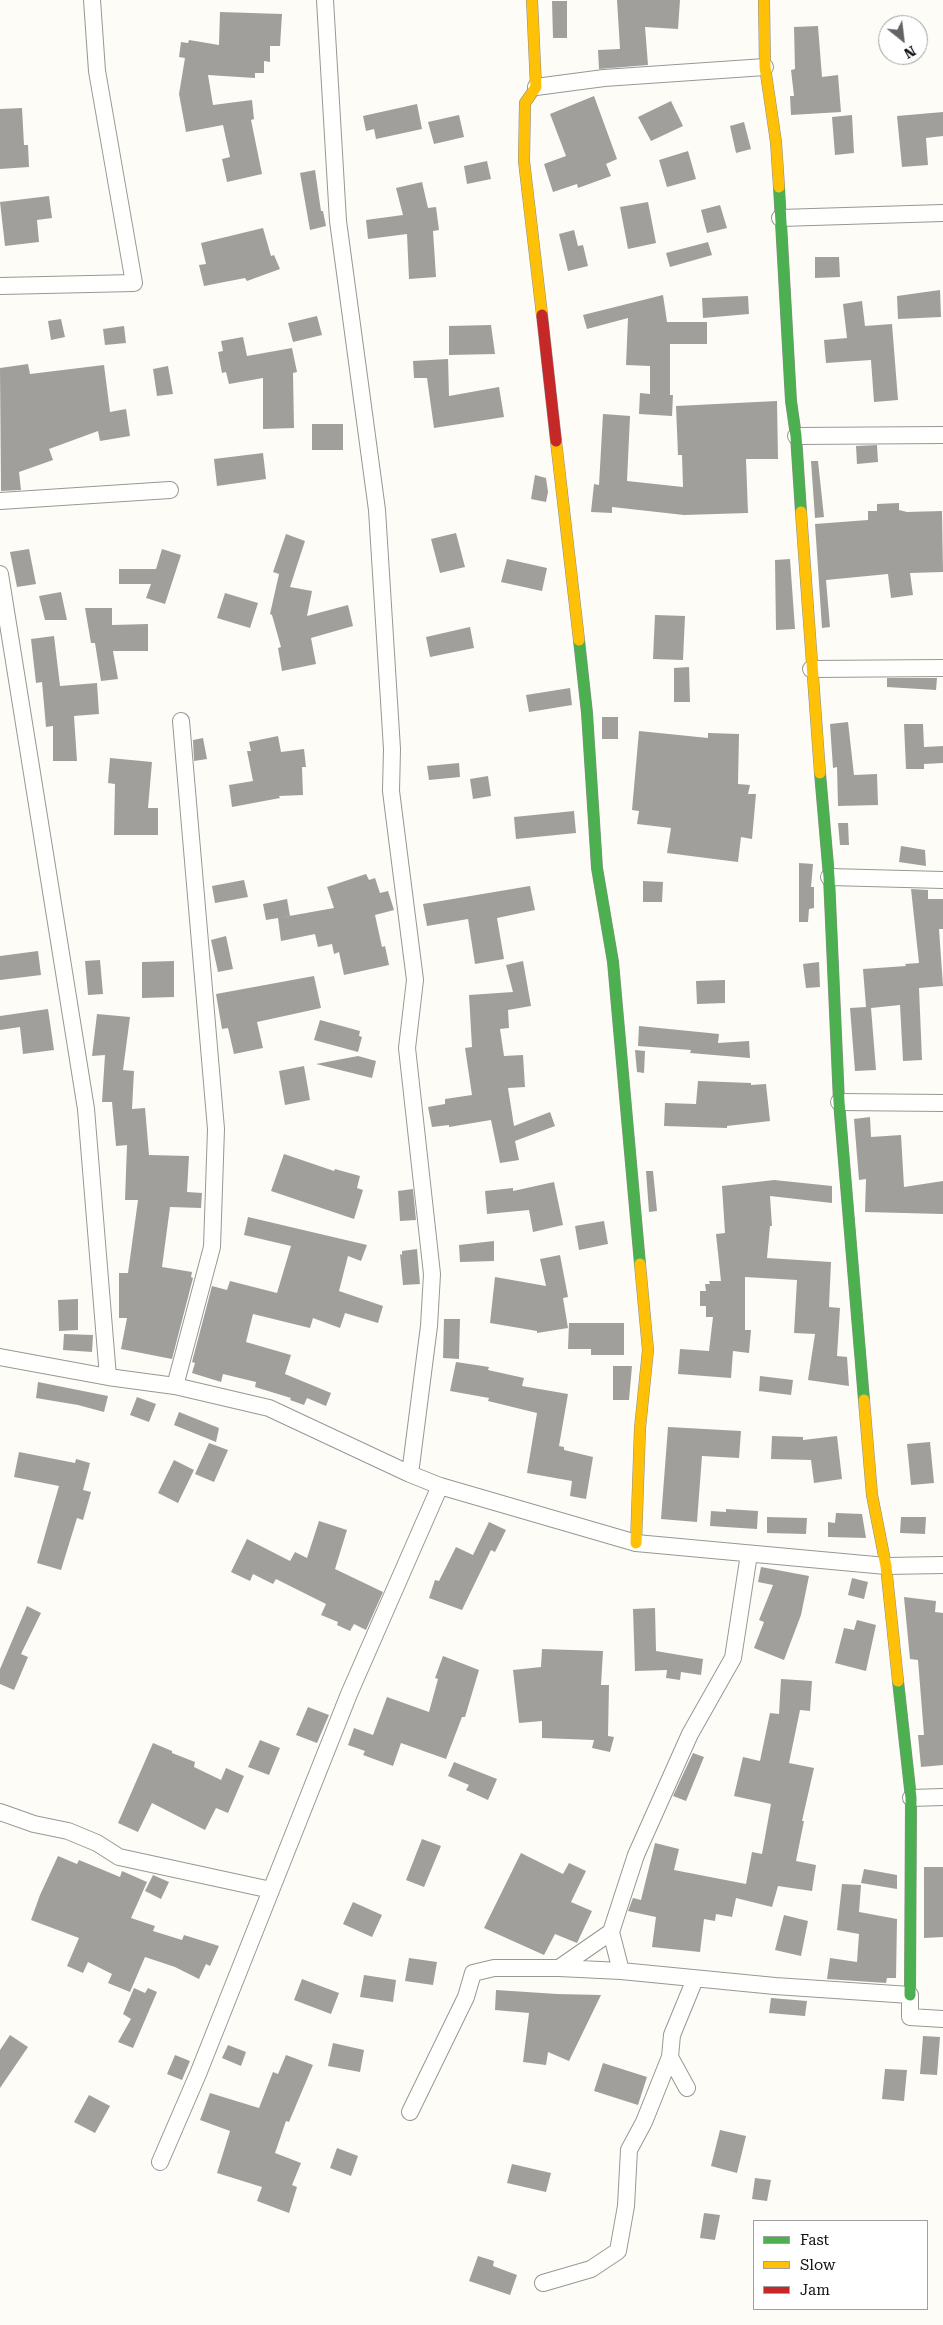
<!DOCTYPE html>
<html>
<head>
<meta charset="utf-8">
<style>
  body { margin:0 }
  #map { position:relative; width:943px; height:2325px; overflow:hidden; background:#fdfcf7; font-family:"Roboto Serif",serif }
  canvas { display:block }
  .legend { position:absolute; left:753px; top:2220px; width:175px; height:90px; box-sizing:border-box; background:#fff; border:1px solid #a0a0a0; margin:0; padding:6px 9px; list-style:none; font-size:15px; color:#111 }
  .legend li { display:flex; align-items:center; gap:10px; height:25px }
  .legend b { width:25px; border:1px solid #a0a0a0 }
  .north { position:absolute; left:878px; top:15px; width:50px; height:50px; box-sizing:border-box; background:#fff; border:1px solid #a0a0a0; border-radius:50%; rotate:151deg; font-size:14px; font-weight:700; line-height:20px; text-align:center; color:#111 }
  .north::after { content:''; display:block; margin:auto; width:18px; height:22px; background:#646362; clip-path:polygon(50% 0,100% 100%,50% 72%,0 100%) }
</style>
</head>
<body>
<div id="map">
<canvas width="943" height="2325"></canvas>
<ul class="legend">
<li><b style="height:6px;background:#4caf50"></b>Fast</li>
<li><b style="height:6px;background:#ffc107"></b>Slow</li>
<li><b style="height:6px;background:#c62828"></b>Jam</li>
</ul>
<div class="north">N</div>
</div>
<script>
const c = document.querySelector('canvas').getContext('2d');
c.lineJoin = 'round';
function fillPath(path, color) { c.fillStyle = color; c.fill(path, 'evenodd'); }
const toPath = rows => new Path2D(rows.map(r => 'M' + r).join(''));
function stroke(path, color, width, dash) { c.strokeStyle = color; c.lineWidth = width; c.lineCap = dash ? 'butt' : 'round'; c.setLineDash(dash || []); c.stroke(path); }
fillPath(toPath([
  [617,0,680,0,678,29,645,27,648,65,599,69,598,50,620,49],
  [552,1,567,1,567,38,553,38],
  [220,12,282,14,280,46,270,46,270,62,264,61,264,73,255,73,255,78,208,75,213,105,252,100,254,119,251,120,262,174,227,182,222,159,230,157,223,125,186,132,179,94,185,58,179,57,181,42,188,43,189,40,219,45],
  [818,26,822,77,838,75,841,112,791,115,790,96,794,96,791,70,795,69,794,27],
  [594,96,617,159,606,164,611,176,578,188,577,184,553,192,544,164,566,156,550,114],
  [671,101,683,126,651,141,638,117],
  [417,104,422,129,376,139,374,129,366,131,363,116],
  [22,108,24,145,28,145,29,167,0,169,0,109],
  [943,112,943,136,926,138,928,165,902,167,897,116],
  [459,115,464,137,434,144,428,122],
  [852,115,854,153,835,155,832,117],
  [744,122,751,149,736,153,730,126],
  [688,151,696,179,667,187,659,160],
  [487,161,491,179,467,184,464,166],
  [315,170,321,211,323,211,326,226,310,230,300,173],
  [422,182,428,208,436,207,439,230,433,231,436,277,409,279,407,234,368,239,366,220,403,215,396,188],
  [49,196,52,218,37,220,39,242,5,246,0,202],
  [648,202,656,243,628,249,620,207],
  [720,205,727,228,707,233,701,210],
  [263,228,271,256,274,255,280,269,247,281,245,278,204,286,199,265,206,264,201,243],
  [574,230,578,246,583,245,588,266,568,271,559,234],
  [708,242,712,255,670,267,666,253],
  [815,257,839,257,840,277,815,278],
  [940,290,941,317,898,319,897,296],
  [663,295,667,322,707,322,707,344,670,344,670,395,673,395,672,416,639,414,640,393,650,394,650,366,626,365,628,318,587,329,583,315],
  [748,296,749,314,703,318,702,298],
  [862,301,865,326,892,324,898,400,874,402,871,360,826,363,824,340,847,338,843,304],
  [317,316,322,335,293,342,288,323],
  [61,319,65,337,51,340,48,321],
  [491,325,495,354,449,355,449,326],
  [124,326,126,343,105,345,103,329],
  [243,337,247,356,292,348,297,372,293,373,294,428,263,429,263,378,229,384,226,372,222,373,218,352,223,351,221,341],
  [448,359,449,396,499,387,504,417,434,428,427,378,414,378,413,361],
  [28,364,30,374,104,365,110,412,126,409,130,436,100,441,98,431,49,449,53,460,19,472,21,490,1,491,0,368],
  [168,366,173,394,157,396,153,369],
  [777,401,778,459,746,459,748,513,684,515,612,507,612,513,591,512,594,484,599,485,603,414,630,416,627,481,683,487,682,455,678,455,676,406],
  [312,424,343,424,343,450,312,450],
  [877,445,878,462,857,464,856,446],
  [263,453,266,479,217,486,214,459],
  [811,461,818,461,824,517,815,518],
  [535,475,546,478,548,492,546,502,531,499],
  [899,503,899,510,907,512,942,511,943,572,910,573,913,595,891,598,888,574,826,580,830,627,822,628,815,524,868,520,868,511,877,511,877,504],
  [456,533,465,567,440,573,431,539],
  [286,534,305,541,290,587,312,591,307,616,348,605,353,626,311,638,316,664,282,671,278,648,281,647,272,615,270,614,279,574,273,572],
  [29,549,36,584,17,587,10,552],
  [162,549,181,555,165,604,146,598,151,584,119,584,119,569,156,569],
  [507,559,547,568,542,591,501,582],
  [790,559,795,629,776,630,775,560],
  [61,592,67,620,45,620,39,596],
  [225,593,258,603,250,628,217,618],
  [85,608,112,608,112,625,148,624,148,651,113,651,118,679,101,681,95,643,91,643],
  [655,615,685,616,683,660,653,659],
  [470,627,474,648,430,657,426,637],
  [54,636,60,686,97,683,99,714,74,716,77,761,53,761,53,726,46,727,42,682,36,683,31,639],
  [689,667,690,702,674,702,674,668],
  [887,678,937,678,936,690,887,687],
  [570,688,572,705,529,712,526,695],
  [602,717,618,717,618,739,602,739],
  [848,722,854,775,877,774,878,805,838,806,837,767,833,768,830,724],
  [904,724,923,724,924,747,943,746,943,763,924,764,924,769,906,769],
  [639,731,708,738,708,733,739,734,738,784,750,785,748,794,756,794,752,839,741,837,738,862,667,853,671,828,637,824,639,811,632,810],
  [278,736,281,752,304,749,306,767,302,767,303,795,279,796,280,798,232,807,229,785,253,781,247,751,251,751,249,742],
  [203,738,207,759,194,761,193,740],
  [110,758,152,762,148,808,158,808,158,835,114,835,115,784,108,783],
  [459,763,460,777,429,780,427,766],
  [488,776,491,796,473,799,470,779],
  [574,811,576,833,516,839,514,817],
  [838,823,848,823,849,845,840,845],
  [901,846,925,850,926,866,899,862],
  [799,863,813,864,811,887,814,887,814,908,809,909,808,922,799,922],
  [366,874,369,880,375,878,380,893,388,891,394,910,375,915,382,947,385,946,389,965,344,975,339,952,334,954,332,944,318,947,315,934,281,941,278,918,334,908,327,887],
  [244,880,248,897,215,903,212,886],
  [643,881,663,882,662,902,643,902],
  [530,886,535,910,497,918,504,959,475,964,468,919,427,926,423,904],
  [911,889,928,890,928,899,943,899,943,929,939,929,943,986,919,988,922,1060,903,1061,900,1005,871,1008,876,1070,855,1071,850,1008,866,1007,863,969,906,966,905,964,919,963],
  [287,899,290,916,266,920,263,904],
  [226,936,233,969,218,972,211,940],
  [38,951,41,975,0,980,0,956],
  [100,960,103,994,88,995,85,961],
  [174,961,174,997,142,998,142,962],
  [523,961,531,1006,508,1010,509,1028,500,1029,504,1056,523,1055,525,1087,508,1088,514,1126,550,1112,555,1126,515,1141,519,1160,500,1163,491,1120,449,1127,449,1125,432,1127,428,1107,445,1104,445,1099,472,1095,465,1048,472,1047,469,995,513,992,506,965],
  [819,962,820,987,806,988,803,964],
  [314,976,321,1008,257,1022,263,1048,234,1054,228,1028,222,1029,216,994],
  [725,980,725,1003,697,1004,696,981],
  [48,1009,54,1050,23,1054,20,1027,0,1030,0,1016],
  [97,1014,130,1017,123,1070,134,1071,132,1109,145,1108,149,1155,189,1156,187,1192,202,1193,201,1208,170,1207,162,1267,192,1272,191,1277,193,1278,172,1359,121,1349,127,1318,119,1318,119,1273,128,1273,138,1200,125,1200,127,1145,116,1146,112,1102,102,1102,105,1055,92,1056],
  [320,1020,360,1031,359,1036,362,1037,358,1052,314,1040],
  [639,1026,719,1034,718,1043,749,1041,750,1058,690,1053,691,1050,638,1046],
  [635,1050,645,1051,644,1073,637,1072],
  [358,1056,376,1061,372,1078,316,1064],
  [304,1066,310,1100,285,1105,279,1071],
  [698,1081,751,1083,751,1085,766,1084,770,1121,727,1126,727,1128,664,1126,665,1103,696,1104],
  [870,1117,871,1137,901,1135,904,1187,943,1181,943,1214,865,1212,866,1179,859,1180,854,1119],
  [284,1154,334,1171,335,1169,360,1176,357,1188,363,1190,354,1219,271,1191],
  [646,1171,653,1171,657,1211,649,1212],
  [774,1180,832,1186,832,1203,770,1196,772,1226,770,1226,767,1258,831,1262,829,1307,840,1308,837,1356,847,1357,849,1386,808,1380,815,1334,794,1333,797,1280,745,1277,745,1330,751,1330,749,1353,733,1351,731,1378,678,1374,680,1349,709,1351,713,1317,706,1317,706,1306,700,1306,700,1291,706,1291,705,1284,710,1284,709,1281,721,1281,716,1234,725,1233,722,1186],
  [554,1182,563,1225,533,1232,529,1210,487,1214,485,1191,513,1188,513,1191],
  [413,1189,416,1220,400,1221,398,1191],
  [248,1217,367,1245,361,1261,348,1256,339,1291,383,1306,378,1323,345,1313,340,1328,313,1318,310,1328,253,1314,246,1342,291,1355,285,1374,331,1393,326,1406,307,1398,304,1405,290,1400,291,1398,255,1387,256,1382,223,1374,221,1382,192,1373,195,1363,192,1362,212,1286,227,1290,230,1281,277,1293,291,1246,244,1235],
  [604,1221,608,1244,579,1250,575,1226],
  [494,1241,494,1261,460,1262,459,1245],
  [417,1249,420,1284,403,1285,400,1254,402,1255,402,1251],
  [560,1255,568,1297,563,1298,568,1328,537,1333,537,1331,490,1323,495,1277,546,1286,540,1259],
  [78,1299,78,1330,59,1331,58,1300],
  [444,1319,460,1319,459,1359,443,1358],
  [569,1323,624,1323,624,1355,591,1355,591,1349,568,1349],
  [64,1334,93,1335,92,1352,63,1350],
  [456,1362,489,1367,488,1370,524,1378,522,1386,568,1394,559,1446,564,1447,564,1450,593,1457,586,1499,570,1496,572,1481,527,1473,537,1413,488,1401,489,1398,450,1391],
  [613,1366,632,1366,629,1400,613,1400],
  [760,1376,793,1380,791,1395,759,1391],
  [38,1382,108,1396,104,1412,78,1405,36,1398],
  [137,1397,156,1404,149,1422,130,1415],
  [179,1412,219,1428,216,1442,174,1425],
  [668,1427,741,1431,739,1458,702,1456,697,1522,661,1519],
  [772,1436,803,1437,803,1440,837,1436,842,1479,814,1483,811,1460,771,1459],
  [930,1442,934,1483,911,1485,907,1444],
  [209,1443,228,1450,214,1482,195,1474],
  [19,1452,75,1463,76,1459,90,1463,83,1490,91,1492,83,1520,77,1518,61,1570,37,1563,59,1486,14,1477],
  [174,1460,194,1470,178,1503,158,1493],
  [726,1509,758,1511,757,1529,710,1526,711,1511,726,1512],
  [836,1513,862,1514,866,1538,828,1537,828,1522,835,1523],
  [767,1517,807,1518,806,1534,767,1533],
  [901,1517,926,1517,925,1534,900,1533],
  [319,1521,347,1530,335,1569,383,1592,366,1630,354,1624,350,1631,337,1625,338,1622,321,1615,326,1604,276,1579,273,1584,253,1574,250,1581,231,1572,247,1539,290,1561,295,1552,307,1558],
  [489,1522,506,1530,495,1552,491,1550,462,1610,429,1598,435,1580,439,1581,456,1547,473,1555],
  [761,1567,809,1576,801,1615,784,1660,754,1648,764,1622,759,1620,773,1585,758,1582],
  [852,1578,868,1582,864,1599,848,1595],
  [904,1597,936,1601,935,1612,943,1613,943,1765,921,1767,918,1735,924,1735,918,1660,910,1659],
  [27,1606,41,1613,21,1654,28,1657,14,1690,0,1684,0,1669],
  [655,1608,656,1651,703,1659,701,1675,681,1672,680,1680,666,1678,667,1670,635,1671,633,1609],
  [857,1620,876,1625,866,1671,835,1663,844,1628,854,1630],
  [542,1649,603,1651,601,1685,609,1685,608,1736,614,1737,610,1752,592,1748,594,1740,542,1738,542,1721,519,1723,513,1670,541,1667],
  [443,1656,479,1670,465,1717,462,1717,446,1759,401,1743,393,1766,363,1755,365,1751,348,1745,354,1728,373,1735,387,1697,429,1712,438,1679,435,1678],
  [781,1679,812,1681,810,1711,800,1710,789,1763,814,1768,802,1821,804,1821,796,1861,816,1865,812,1891,778,1886,772,1907,736,1898,732,1917,716,1914,715,1921,704,1919,700,1952,652,1947,656,1917,628,1911,633,1898,641,1900,655,1843,679,1849,674,1870,746,1884,752,1852,762,1854,771,1804,734,1796,743,1757,760,1761,770,1713,779,1714],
  [308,1707,329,1715,317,1743,296,1735],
  [260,1740,280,1748,269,1775,248,1767],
  [153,1743,172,1751,172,1753,195,1762,194,1767,221,1780,226,1768,244,1776,228,1813,216,1808,205,1830,152,1803,138,1832,118,1823],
  [693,1753,704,1757,686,1801,673,1796],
  [454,1762,497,1779,488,1800,466,1790,469,1785,448,1776],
  [422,1839,441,1846,424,1887,406,1880],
  [521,1853,563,1874,569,1863,586,1871,571,1902,592,1911,577,1943,555,1934,544,1955,484,1928],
  [58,1856,77,1864,79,1860,120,1877,122,1871,147,1882,131,1918,155,1926,153,1931,182,1940,184,1935,219,1946,210,1966,206,1964,199,1979,175,1967,145,1957,130,1992,108,1983,112,1974,88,1962,83,1973,67,1966,79,1938,31,1920,40,1895],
  [924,1867,943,1867,943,1937,924,1938],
  [864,1869,897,1875,897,1889,861,1883],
  [153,1875,169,1882,161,1899,145,1891],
  [842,1884,861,1885,859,1912,897,1919,896,1978,887,1978,886,1983,827,1979,830,1958,857,1962,859,1934,837,1930],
  [353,1902,382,1915,372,1937,343,1924],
  [784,1915,808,1921,801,1956,775,1950],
  [409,1958,437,1962,433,1985,405,1981],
  [364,1975,396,1980,393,2002,360,1997],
  [302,1979,339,1993,331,2014,294,2000],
  [134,1988,145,1993,148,1988,157,1992,133,2048,118,2042,131,2019,123,2014],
  [496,1990,557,1994,601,1995,569,2061,548,2052,546,2065,523,2062,529,2013,495,2010],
  [771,1998,807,2001,805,2016,769,2013],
  [10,2035,28,2047,0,2088,0,2050],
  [923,2036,940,2037,937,2075,920,2074],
  [333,2043,364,2050,360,2072,328,2066],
  [228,2045,246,2052,241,2066,222,2058],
  [175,2055,190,2061,182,2080,167,2074],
  [286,2055,313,2065,289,2122,286,2121,275,2153,301,2163,292,2185,297,2187,289,2213,257,2201,262,2187,217,2173,230,2131,200,2120,210,2093,259,2108,273,2072,278,2074],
  [603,2063,647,2077,638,2105,594,2091],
  [885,2069,907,2070,904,2101,882,2099],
  [89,2095,110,2106,95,2133,74,2122],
  [720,2130,746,2136,737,2173,711,2166],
  [337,2148,358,2156,351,2176,330,2168],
  [512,2164,551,2173,546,2192,507,2183],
  [755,2178,771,2180,767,2201,752,2199],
  [704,2213,720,2215,715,2240,700,2238],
  [478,2256,494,2261,493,2266,517,2275,510,2295,469,2281]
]), '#a19f9c');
const street = toPath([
  [325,0,338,221,377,510,392,749,391,791,415,980,407,1048,432,1274,429,1326,410,1474],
  [536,87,604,78,765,67],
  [780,218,943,213],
  [0,286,134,283,97,71,92,0],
  [796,436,943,435],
  [0,501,170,490],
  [0,574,86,1109,108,1377],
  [811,669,943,668],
  [829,877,943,880],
  [839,1102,943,1103],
  [0,1357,108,1377,175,1386,269,1408,410,1474,440,1486,636,1543,886,1566,943,1565],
  [175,1386,212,1247,216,1129,181,721],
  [911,1798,943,1797],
  [0,1812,34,1824,68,1831,97,1843,119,1857,271,1890],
  [559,1968,621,1971,775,1986,910,1995,910,2017,943,2019],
  [621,1971,611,1932,636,1855,690,1734,733,1658,749,1554],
  [670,2057,687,2088],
  [410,2112,466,1997,473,1973,494,1968,559,1968,611,1932],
  [160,2162,198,2074,349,1694,440,1486],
  [543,2283,591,2269,618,2251,626,2206,629,2150,644,2122,670,2057,672,2035,695,1979]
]);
const fast = toPath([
  [779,187,791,401,796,436,801,512],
  [579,640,587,713,597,868,613,962,640,1264],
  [820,773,829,877,839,1102,864,1400],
  [898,1681,911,1798,910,1995]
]);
const slow = toPath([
  [532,0,536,87,525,103,524,161,542,315],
  [764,0,765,67,776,142,779,187],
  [556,441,579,640],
  [801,512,820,773],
  [864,1400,872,1495,886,1566,898,1681],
  [636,1543,640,1428,648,1350,640,1264]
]);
const jam = toPath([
  [542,315,556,441]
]);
stroke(street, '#979795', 18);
stroke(fast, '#8e8d8b', 12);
stroke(slow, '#8e8d8b', 12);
stroke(jam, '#8e8d8b', 12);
stroke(street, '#fffffe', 16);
stroke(fast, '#4caf50', 11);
stroke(slow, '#ffc107', 11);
stroke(jam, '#c62828', 11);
</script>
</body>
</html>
